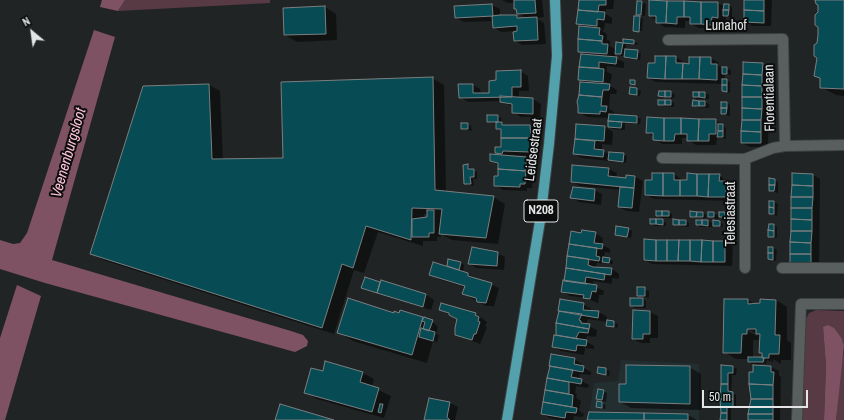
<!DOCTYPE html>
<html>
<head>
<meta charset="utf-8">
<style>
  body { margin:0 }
  #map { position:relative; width:844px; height:420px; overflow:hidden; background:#202425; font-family:"Archivo Narrow",sans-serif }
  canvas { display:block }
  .north { position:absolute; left:12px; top:12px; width:40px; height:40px; -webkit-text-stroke:3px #0b0d0d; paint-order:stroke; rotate:331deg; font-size:11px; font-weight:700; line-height:16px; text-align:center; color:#e3e5e6 }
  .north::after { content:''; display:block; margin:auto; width:14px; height:18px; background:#e3e5e6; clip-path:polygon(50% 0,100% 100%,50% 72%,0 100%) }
  .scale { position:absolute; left:702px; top:390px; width:106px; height:18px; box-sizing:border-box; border:2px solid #e3e5e6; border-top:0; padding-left:5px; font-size:12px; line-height:14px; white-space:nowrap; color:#e3e5e6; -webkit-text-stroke:3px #0b0d0d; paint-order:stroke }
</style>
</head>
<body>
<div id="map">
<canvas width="844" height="420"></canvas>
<div class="north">N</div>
<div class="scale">50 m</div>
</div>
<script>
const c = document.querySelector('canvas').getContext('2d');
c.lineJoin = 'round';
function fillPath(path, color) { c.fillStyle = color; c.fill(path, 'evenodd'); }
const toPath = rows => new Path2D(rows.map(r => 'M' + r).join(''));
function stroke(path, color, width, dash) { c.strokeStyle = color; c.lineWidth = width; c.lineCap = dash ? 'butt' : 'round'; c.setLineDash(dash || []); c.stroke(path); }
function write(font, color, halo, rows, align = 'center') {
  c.font = font + ' "Archivo Narrow",sans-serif'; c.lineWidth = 4; c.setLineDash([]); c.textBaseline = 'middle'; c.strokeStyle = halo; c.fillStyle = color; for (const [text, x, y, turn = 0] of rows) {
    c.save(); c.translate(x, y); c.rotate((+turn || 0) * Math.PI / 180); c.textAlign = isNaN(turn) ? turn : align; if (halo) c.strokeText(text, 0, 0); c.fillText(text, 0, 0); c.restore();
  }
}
fillPath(toPath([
  [621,360,699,364,699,420,588,420,594,383,618,381]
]), '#232e30');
fillPath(toPath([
  [125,0,270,0,270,3,118,11],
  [816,310,844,311,844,346,842,339,823,327,826,366,824,420,802,420,806,319,809,313],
  [844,352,844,420,836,420,840,370]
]), '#573a44');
fillPath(toPath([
  [102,0,125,0,118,11,100,7],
  [94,30,115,37,52,260,291,331,303,335,308,341,307,346,295,352,45,283,0,269,0,240,13,244,20,243,27,233],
  [17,285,41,296,5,420,0,420,0,338],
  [828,325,834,328,842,339,844,346,836,420,824,420,826,366,823,327]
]), '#7e5262');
fillPath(toPath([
  [502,0,542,0,544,17,536,18,544,23,546,44,522,45,515,41,514,31,502,32,494,28,493,21,464,22,456,18,492,5,500,9,500,17,516,16,522,19,527,19,518,13,518,10,515,8,515,3,508,3],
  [580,0,614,0,613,9,606,9,606,14,612,18,612,24,605,23,604,30,601,30,607,34,607,40,610,41,610,46,616,50,617,43,623,44,624,40,638,43,637,45,626,44,626,50,641,53,640,60,629,59,615,53,615,58,624,62,624,68,607,66,607,72,612,74,610,86,617,90,616,94,610,94,609,109,614,112,614,115,637,117,641,119,640,124,625,123,625,130,612,129,609,127,609,118,587,117,579,112,578,102,581,83,586,83,579,79,582,55,586,55,579,51,585,28,577,24],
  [599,78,610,85,606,85,598,80],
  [745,0,772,0,771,26,752,26,745,21],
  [816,0,844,0,844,96,836,95,821,87,818,58,819,4],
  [650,1,718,3,725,7,728,5,732,7,732,18,726,16,726,21,719,21,719,28,699,28,691,24,691,21,685,21,685,28,664,27,650,16],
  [642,2,646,4,645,16,637,14],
  [325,7,336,14,337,40,297,42,285,35],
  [640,17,643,19,642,31,636,31,636,32,634,31],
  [656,57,676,57,684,62,684,64,690,65,710,58,718,62,718,66,731,70,731,75,725,74,724,80,730,82,730,93,723,91,723,84,656,82,648,78,656,64],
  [762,64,770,68,768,147,750,147,742,143],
  [520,71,528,76,529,91,519,91,519,99,533,99,541,104,540,117,521,117,513,112,513,107,501,101,468,102,460,97,473,85,480,89,481,94,490,94,497,81],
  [432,78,444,85,446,192,493,197,505,204,498,244,452,240,441,234,441,237,437,237,437,241,423,241,423,246,378,232,364,273,354,270,334,334,103,260,91,254,209,85,220,91,223,160,284,159],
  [424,214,428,214,428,218,423,218],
  [637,89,641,91,640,96,630,93],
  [671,92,675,95,674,98,663,98,659,96],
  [694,93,705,93,709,95,709,99,697,99,694,97],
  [671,101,674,103,674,107,663,106,659,104],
  [694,101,705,102,709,104,709,108,697,107,693,105],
  [726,103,730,105,730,116,722,114],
  [498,116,501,118,502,123,507,126,530,126,537,130,539,152,537,156,510,155,510,158,526,158,534,163,532,188,527,188,527,191,503,190,495,185,499,177,499,165,491,161,491,154,496,154,496,148,502,148,502,131,497,128,497,124,488,122],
  [716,120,726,128,726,139,717,138,716,145,696,145,688,140,688,138,682,138,682,144,662,144,647,132],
  [468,124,471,126,472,131,462,129],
  [577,125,605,127,613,132,612,145,602,144,602,151,609,154,623,154,627,156,626,163,582,158,574,154],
  [468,165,472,170,477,172,477,179,473,179,474,186,465,184],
  [609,169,617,173,616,178,627,179,627,176,635,177,643,181,639,212,627,211,619,207,621,190,580,186,572,182],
  [674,174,681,179,681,181,719,175,734,187,734,201,654,199,646,195],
  [813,175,820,179,819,270,799,270],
  [774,180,778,182,778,193,770,190],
  [594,190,602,194,601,205,579,202,571,197],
  [774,202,778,204,777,216,770,213],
  [668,212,672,214,672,218,661,218,657,215],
  [703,213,706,215,706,218,695,218,691,216],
  [709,213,718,215,718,219,709,217],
  [724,213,728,215,728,219,720,216],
  [662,220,666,223,666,226,655,226,651,224],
  [685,221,689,223,689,227,678,226,674,224],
  [697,221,708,221,712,223,712,227,700,227,697,225],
  [720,222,723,224,723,227,714,225],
  [773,225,777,227,777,238,769,236],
  [628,229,632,231,631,238,616,234],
  [595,233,603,238,602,245,610,249,610,253,605,252,604,258,613,261,613,264,597,263,596,267,612,269,619,274,619,279,612,278,612,284,593,281,593,286,604,291,603,295,599,295,598,303,585,298,570,296,562,291,582,234],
  [725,242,733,247,732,266,652,264,645,260],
  [773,248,777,250,776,261,769,259],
  [497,253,505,257,504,270,476,268,469,263],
  [461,262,464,265,463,272,499,288,494,306,486,306,464,294,465,287,438,279,431,274,452,268,448,266],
  [365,278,426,295,434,300,431,310,366,290,362,287],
  [638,288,649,291,649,298,638,295],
  [643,299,646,301,646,308,635,308,631,306],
  [748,300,756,305,776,300,787,307,787,340,791,343,791,360,781,360,781,364,773,359,773,362,778,364,767,360,766,364,764,364,765,358,763,358,763,354,760,353,761,336,759,335,759,340,753,340,753,358,763,359,762,364,752,364,749,362,749,359,736,359,724,352],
  [744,326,757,334,757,336,742,328],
  [583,304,591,309,591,312,599,312,607,317,606,321,618,324,617,328,607,325,608,322,588,319,586,325,597,330,596,337,587,336,585,341,594,346,594,349,585,348,584,355,561,351,553,346,558,329],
  [440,309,475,314,483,319,487,322,485,326,487,327,480,344,456,334,458,320],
  [401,311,432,321,438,327,436,334,439,335,437,342,433,341,427,363,353,341,338,332,400,314],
  [634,311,650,312,658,316,658,338,650,338,650,343,641,343,633,339],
  [552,356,574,359,582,364,582,367,591,372,591,375,580,374,579,380,589,385,588,388,576,386,575,393,577,394,576,398,581,401,579,411,584,414,583,417,574,416,573,420,560,420,550,418,542,414],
  [326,362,363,373,374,379,372,387,391,396,384,418,317,399,305,392,323,373],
  [722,366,733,367,737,369,736,375,732,375,731,392,736,395,736,408,731,408,731,420,720,420],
  [689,367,701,374,701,410,631,408,620,402,627,385],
  [771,367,779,371,779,376,781,377,780,420,749,420,752,408,750,373],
  [598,368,610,371,609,376,598,373],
  [604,391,607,393,606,402,597,399],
  [429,399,450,403,458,407,455,420,426,420],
  [598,402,606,405,605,409,597,407],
  [688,415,697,420,588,420]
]), '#0007');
const building = toPath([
  [514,0,535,0,536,13,517,14,516,9,514,9,514,0],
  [579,0,606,0,606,5,599,5,598,12,578,10,579,0],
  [649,0,667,1,666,23,656,23,656,16,649,16,649,0],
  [744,0,764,0,764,11,744,10,744,0],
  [815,0,844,0,844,89,820,88,820,78,814,76,817,58,814,56,814,45,817,43,818,35,818,27,815,25,815,15,818,12,818,5,816,4,815,0],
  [637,1,642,1,641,15,636,15,637,1],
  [667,1,684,1,684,17,677,17,677,24,666,23,667,1],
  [684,1,701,2,701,24,690,24,690,17,684,17,684,1],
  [701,2,718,2,718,18,712,17,711,25,701,24,701,2],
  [492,4,493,16,455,18,454,6,492,4],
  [724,4,729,4,729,10,723,10,724,4],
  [325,6,326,34,284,35,283,8,325,6],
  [578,10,605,12,604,20,597,19,597,26,576,24,578,10],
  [723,10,729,10,728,16,723,16,723,10],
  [744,10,764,11,764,23,744,22,744,10],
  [500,15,517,15,517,18,537,17,538,40,514,41,513,32,517,31,517,26,493,28,492,16,500,15],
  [634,16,640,16,639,32,633,31,634,16],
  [579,26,600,28,599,35,603,36,602,41,578,39,579,26],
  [578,39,602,41,602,44,608,44,607,54,578,52,578,39],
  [623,39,634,40,634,44,623,43,623,39],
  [616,42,623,43,621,54,615,54,616,42],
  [625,49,638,50,637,59,624,57,625,49],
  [581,54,617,57,616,64,599,62,599,68,579,67,581,54],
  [655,56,666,56,665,79,647,78,648,63,655,63,655,56],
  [666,56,676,56,676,63,683,63,682,79,665,79,666,56],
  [689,57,700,57,699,79,682,79,683,63,689,64,689,57],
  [700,57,711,57,711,64,717,64,717,80,699,79,700,57],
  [743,62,763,63,762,75,743,74,743,62],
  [579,67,604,69,603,82,578,80,579,67],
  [722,67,727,67,727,74,722,74,722,67],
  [521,70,521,87,512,87,512,97,459,98,458,84,473,84,473,93,489,93,489,81,496,80,496,71,521,70],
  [743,74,762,75,762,86,742,85,743,74],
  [433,77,435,190,494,196,486,238,439,234,442,209,412,208,411,240,366,226,353,268,342,264,322,328,90,254,143,86,209,84,212,159,283,158,281,82,433,77],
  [722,79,727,79,727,85,722,85,722,79],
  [630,80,635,80,635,85,630,84,630,80],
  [580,82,610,84,609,90,603,90,602,97,579,95,580,82],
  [722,85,727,85,727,92,722,91,722,85],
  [742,85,762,86,762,97,742,97,742,85],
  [630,87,637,88,637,95,629,94,630,87],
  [659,91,665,91,665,97,658,96,659,91],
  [665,91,671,91,671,97,665,97,665,91],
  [693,92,699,92,699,97,693,97,693,92],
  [699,92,705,92,705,98,699,97,699,92],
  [579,95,602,97,601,106,607,106,606,112,600,111,600,114,578,113,578,106,577,102,579,95],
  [500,96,533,98,533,114,512,113,512,104,500,102,500,96],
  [742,97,762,97,762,109,742,108,742,97],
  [658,100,665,100,665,105,658,105,658,100],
  [665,100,671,100,671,105,665,105,665,100],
  [693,100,699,101,699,106,692,106,693,100],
  [699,101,705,101,705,106,699,106,699,101],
  [721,102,727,102,727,108,721,108,721,102],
  [721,108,727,108,726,114,721,114,721,108],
  [742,108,762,109,761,120,742,120,742,108],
  [609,114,637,116,637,123,608,121,609,114],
  [487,115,498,115,498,122,487,122,487,115],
  [647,117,664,118,664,141,653,140,653,133,646,133,647,117],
  [664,118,681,118,681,134,675,134,674,141,664,141,664,118],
  [681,118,699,119,698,141,687,141,687,134,681,134,681,118],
  [699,119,716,119,716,134,709,134,709,141,698,141,699,119],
  [742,120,761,120,761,132,741,131,742,120],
  [608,121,622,122,621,128,608,127,608,121],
  [496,122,502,122,502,125,530,125,531,138,501,138,501,129,496,129,496,122],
  [461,123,468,123,468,129,461,129,461,123],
  [576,124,605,126,604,141,575,139,576,124],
  [718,124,723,124,723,131,718,131,718,124],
  [718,131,723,131,723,137,717,137,718,131],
  [741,131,761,132,761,143,741,143,741,131],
  [501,138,531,138,531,148,530,148,530,152,503,151,502,154,495,153,495,147,501,147,501,138],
  [575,139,595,141,594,149,604,150,603,157,573,154,575,139],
  [609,152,624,153,623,162,608,160,609,152],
  [490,154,526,157,526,171,498,169,498,163,490,161,490,154],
  [468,164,468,169,474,169,474,177,470,177,471,184,464,184,463,165,468,164],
  [572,165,609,168,608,176,626,178,626,175,635,176,634,188,571,182,572,165],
  [498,169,526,171,525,184,520,184,520,187,494,186,494,176,498,176,498,169],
  [652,173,663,173,663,196,645,195,645,180,652,180,652,173],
  [663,173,674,173,674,180,680,180,680,196,663,196,663,173],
  [687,173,697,174,697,196,680,196,680,180,687,180,687,173],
  [792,173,813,174,813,186,792,185,792,173],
  [697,174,709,174,708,197,697,196,697,174],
  [709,174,720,174,719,181,726,181,726,197,708,197,709,174],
  [769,178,775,179,775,185,769,185,769,178],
  [769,185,775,185,774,191,769,191,769,185],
  [792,185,813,186,813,197,791,197,792,185],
  [573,187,595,189,594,201,570,198,573,187],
  [620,187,634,188,632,208,618,207,620,187],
  [791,197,813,197,812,208,791,208,791,197],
  [769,201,774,201,774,208,769,207,769,201],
  [769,207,774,208,774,214,769,214,769,207],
  [791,208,812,208,812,220,791,219,791,208],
  [427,210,434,210,434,233,429,233,429,237,412,237,412,219,427,217,427,210],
  [656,211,662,211,662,216,656,216,656,211],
  [662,211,669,211,669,216,662,216,662,211],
  [690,211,697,212,696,217,690,217,690,211],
  [697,212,703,212,703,217,696,217,697,212],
  [708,212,714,212,714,217,708,217,708,212],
  [719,212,725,212,725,217,719,217,719,212],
  [650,219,656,219,656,224,650,224,650,219],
  [656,219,663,219,663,225,656,224,656,219],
  [673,219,679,220,679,225,673,225,673,219],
  [791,219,812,220,812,231,791,231,791,219],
  [679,220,686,220,686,225,679,225,679,220],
  [696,220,702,220,702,225,696,225,696,220],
  [702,220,708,220,708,226,702,225,702,220],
  [713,220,720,221,720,226,713,226,713,220],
  [769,224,774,224,774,231,768,230,769,224],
  [616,226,629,228,627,237,615,235,616,226],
  [582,230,596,232,594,243,603,244,602,249,569,244,571,231,581,233,582,230],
  [768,230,774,231,774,237,768,237,768,230],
  [791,231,812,231,811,243,790,242,791,231],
  [644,239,656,240,656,261,644,260,644,239],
  [656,240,667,240,667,261,656,261,656,240],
  [667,240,679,240,678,261,667,261,667,240],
  [679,240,690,240,690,261,678,261,679,240],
  [690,240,702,240,701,262,690,261,690,240],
  [702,240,713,241,713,262,701,262,702,240],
  [713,241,725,241,725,262,713,262,713,241],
  [790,242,811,243,811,254,790,254,790,242],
  [569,244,597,248,596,256,600,257,599,261,567,256,569,244],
  [472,247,498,252,497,266,468,264,472,247],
  [768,247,773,247,773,253,768,253,768,247],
  [768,253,773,253,773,260,768,259,768,253],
  [790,254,811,254,811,266,790,266,790,254],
  [567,256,589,259,588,265,593,267,612,268,611,275,566,268,567,256],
  [603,257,610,258,609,263,602,262,603,257],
  [448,259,461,262,459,270,447,266,448,259],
  [433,262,468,273,468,276,492,283,486,303,477,302,476,298,462,294,465,286,429,275,433,262],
  [566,268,605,274,604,280,586,277,585,283,587,284,564,281,566,268],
  [365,277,380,282,377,293,361,288,365,277],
  [381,280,426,294,423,307,377,293,381,280],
  [563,280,597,285,596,292,592,291,590,299,583,298,584,295,561,292,563,280],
  [637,287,645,287,645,296,637,296,637,287],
  [348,298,394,313,394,311,399,313,400,310,423,317,412,355,337,333,348,298],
  [630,298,643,298,643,306,630,306,630,298],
  [560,299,584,303,583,310,599,311,598,318,558,311,560,299],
  [724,299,748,299,748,304,760,303,760,299,776,300,775,335,780,335,779,354,769,354,769,358,762,358,762,353,759,353,760,334,756,334,756,329,747,329,747,334,742,334,741,353,723,353,724,299],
  [441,303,476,313,475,315,479,317,478,321,480,322,476,334,474,334,472,340,455,335,455,328,457,319,449,315,449,313,439,310,441,303],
  [633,310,650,311,650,334,643,334,643,339,632,339,633,310],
  [559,311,582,314,579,320,581,321,581,323,590,324,589,329,556,323,559,311],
  [424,317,433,320,429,331,423,329,425,322,422,321,424,317],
  [607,320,614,321,614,327,606,326,607,320],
  [556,323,589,329,588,333,579,332,576,338,578,339,556,335,556,323],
  [421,328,435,332,433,341,419,337,421,328],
  [554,335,587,340,586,346,577,345,576,351,552,347,554,335],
  [551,354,575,358,574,364,584,366,583,372,549,366,551,354],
  [748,357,762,357,764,358,763,362,748,362,748,357],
  [325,361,363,372,360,382,379,388,372,412,304,393,311,368,323,371,325,361],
  [626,365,690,366,690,404,619,402,619,384,626,384,626,365],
  [721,365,733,366,733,373,728,373,728,384,721,384,721,365],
  [753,365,771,366,771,372,774,372,773,385,749,384,749,372,753,372,753,365],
  [550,366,573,370,571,377,582,379,581,384,547,378,550,366],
  [598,367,606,368,606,375,597,373,598,367],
  [547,378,569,382,569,394,545,390,547,378],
  [721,384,728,384,728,391,733,392,733,399,720,399,721,384],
  [749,384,773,385,773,399,751,399,749,384],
  [598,389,604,390,602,400,596,399,598,389],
  [545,390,573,395,572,407,543,402,545,390],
  [429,398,450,402,447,417,450,420,424,420,429,398],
  [720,399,733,399,733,407,727,407,727,413,721,413,720,399],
  [751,399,773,399,773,414,748,414,751,399],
  [597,401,602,402,602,408,596,407,597,401],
  [543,402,577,408,576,413,566,412,565,418,541,414,543,402],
  [280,404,334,420,275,420,280,404],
  [380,404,383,404,381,413,378,412,380,404],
  [589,412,644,413,644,420,587,420,589,412],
  [644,413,688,414,688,420,644,420,644,413],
  [721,413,727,413,727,420,720,420,721,413],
  [748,414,773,414,773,420,748,420,748,414]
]);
fillPath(building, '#074b55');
stroke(building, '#7b7f80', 1);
const minor = toPath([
  [668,40,783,39,785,146,844,145],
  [662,158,745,159,773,148,785,146],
  [745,268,745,159],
  [782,268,844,268],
  [797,420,801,304,844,304]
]);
const major = toPath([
  [507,420,540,221,549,144,557,56,555,0]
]);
stroke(minor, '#3e4142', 12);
stroke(major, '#3e4142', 12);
stroke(minor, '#595e5e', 10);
stroke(major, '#52a1ad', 10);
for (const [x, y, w] of [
  [541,211,34]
]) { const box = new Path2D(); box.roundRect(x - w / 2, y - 11, w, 22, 3); c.fillStyle = '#0b0d0d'; c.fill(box); stroke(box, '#e3e5e6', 1); }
write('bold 13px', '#e3e5e6', null, [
  ["N208",541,211]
]);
write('14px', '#e3e5e6', '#0b0d0d', [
  ["Lunahof",726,26],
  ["Florentialaan",770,98,-91],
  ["Leidsestraat",534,150,-83],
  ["Telesiastraat",731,214,-90]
]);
write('italic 15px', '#fec1d6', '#0b0d0d', [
  ["Veenenburgsloot",69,153,-74]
]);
</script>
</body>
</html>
